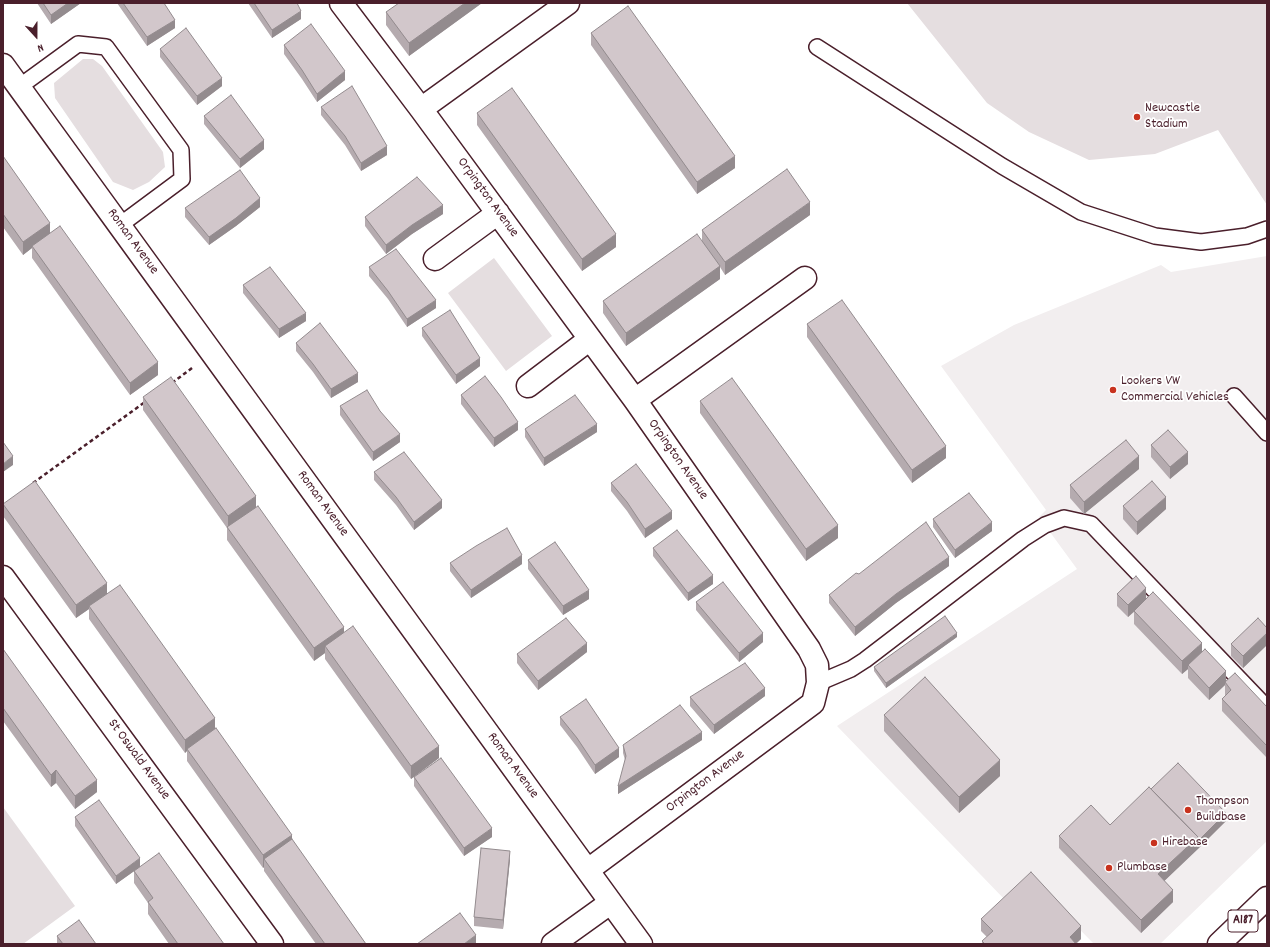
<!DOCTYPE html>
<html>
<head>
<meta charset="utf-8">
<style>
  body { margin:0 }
  #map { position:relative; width:1270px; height:947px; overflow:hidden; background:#fff; font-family:Dekko,sans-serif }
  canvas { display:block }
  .frame { position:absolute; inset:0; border:4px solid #4a1f2b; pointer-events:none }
  .north { position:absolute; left:16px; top:16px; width:40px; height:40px; -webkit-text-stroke:3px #fff; paint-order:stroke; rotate:159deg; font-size:11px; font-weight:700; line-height:16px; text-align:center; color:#4a1f2b }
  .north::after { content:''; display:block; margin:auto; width:14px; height:18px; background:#4a1f2b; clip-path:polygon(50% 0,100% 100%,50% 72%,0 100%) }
</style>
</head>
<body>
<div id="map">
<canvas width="1270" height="947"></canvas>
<div class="frame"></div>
<div class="north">N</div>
</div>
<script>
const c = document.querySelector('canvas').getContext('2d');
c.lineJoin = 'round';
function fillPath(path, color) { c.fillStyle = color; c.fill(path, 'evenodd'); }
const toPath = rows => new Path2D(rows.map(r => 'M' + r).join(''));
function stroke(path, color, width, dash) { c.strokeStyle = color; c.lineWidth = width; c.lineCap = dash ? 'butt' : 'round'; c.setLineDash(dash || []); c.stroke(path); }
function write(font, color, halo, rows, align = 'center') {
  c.font = font + ' Dekko,sans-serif'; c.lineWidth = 3.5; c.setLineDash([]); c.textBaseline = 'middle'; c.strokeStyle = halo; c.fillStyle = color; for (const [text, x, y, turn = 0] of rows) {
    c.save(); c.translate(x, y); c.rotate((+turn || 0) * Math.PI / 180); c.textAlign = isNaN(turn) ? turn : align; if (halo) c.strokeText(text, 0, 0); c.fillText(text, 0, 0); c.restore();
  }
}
fillPath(toPath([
  [1267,256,1267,841,1160,944,1094,944,1031,880,1007,902,837,726,1077,569,1039,517,1046,510,941,366,1014,325,1161,265,1171,272]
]), '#f2eeef');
fillPath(toPath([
  [907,3,1267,3,1267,205,1218,130,1155,154,1089,160,1029,132,987,103],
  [83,59,93,59,102,66,163,152,165,167,149,182,133,190,113,182,55,98,54,83],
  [494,258,552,336,506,371,448,293],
  [3,807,75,906,23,944,3,944]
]), '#e5dee0');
const service = toPath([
  [817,47,1002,166,1081,212,1155,236,1201,242,1247,236,1267,229],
  [19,87,78,44,106,47,181,150,182,179,120,225],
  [1234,396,1267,433],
  [818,683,851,669,865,660,1023,539,1045,525,1064,518,1091,524,1267,708]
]);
const minor = toPath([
  [341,3,421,109,635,400,809,649,817,665,818,683,813,703,588,870],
  [421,109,568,3],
  [435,259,498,213],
  [528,386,590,339],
  [635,400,805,278],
  [3,577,272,944],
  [553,944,610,903]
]);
const tertiary = toPath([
  [3,65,641,944]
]);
const primary = toPath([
  [1219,944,1267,898]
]);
stroke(service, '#4a1f2b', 18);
stroke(minor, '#4a1f2b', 25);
stroke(tertiary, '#4a1f2b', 25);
stroke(primary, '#4a1f2b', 25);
stroke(toPath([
  [172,383,192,368],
  [33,483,145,402]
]), '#4a1f2b', 2.5, [4, 3]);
stroke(service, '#fff', 15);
stroke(minor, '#fff', 22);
stroke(tertiary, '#fff', 22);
stroke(primary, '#fff', 22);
fillPath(toPath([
  [37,3,81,3,51,24],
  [117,3,164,3,175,28,147,46],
  [248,3,297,3,301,19,272,38],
  [482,3,409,56,386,25,386,12],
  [591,33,735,168,697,194,591,45],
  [284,45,345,80,317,102,302,79,284,54],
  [160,49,222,86,197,105,160,57],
  [321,107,387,155,361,171,345,145,321,115],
  [477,113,616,247,582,271,477,125],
  [204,116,264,149,240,168,204,124],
  [3,156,50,233,158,375,130,395,32,258,32,248,23,255,3,227],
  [260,207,236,226,209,245,185,217,185,208],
  [443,214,412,234,386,254,365,226,365,217],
  [810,215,725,275,720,267,720,279,626,346,603,313,603,301,702,241,702,230],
  [369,267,436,308,407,327,388,299,369,276],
  [243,285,306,321,279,338,243,293],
  [807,324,946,458,912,483,807,337],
  [422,328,480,366,456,384,422,336],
  [296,343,358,382,331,398,313,372,296,351],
  [461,395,518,430,494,447,461,404],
  [143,397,256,507,344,633,439,758,411,779,325,659,325,653,314,661,227,540,227,528,143,410],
  [700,401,838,538,806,561,700,413],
  [340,406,400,442,373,461,340,415],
  [525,429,597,432,544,466,525,437],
  [1151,445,1188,464,1170,479,1151,457],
  [1139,469,1084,514,1070,498,1070,485],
  [374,472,442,508,414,530,396,505,374,480],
  [611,483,672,519,645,538,627,511,611,491],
  [3,504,107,593,215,729,292,840,366,944,316,944,264,871,264,867,263,868,187,761,187,751,185,753,89,619,89,609,76,618,3,516],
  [1123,506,1166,509,1137,535,1123,519],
  [933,519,992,531,955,558,933,527],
  [653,548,713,584,688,601,653,556],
  [528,560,589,599,563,615,528,569],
  [450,563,522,564,471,598,450,571],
  [949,566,896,603,855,636,829,603,829,595,859,574],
  [1117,594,1146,599,1202,652,1226,681,1267,707,1267,758,1222,711,1222,699,1225,696,1225,685,1209,700,1188,678,1188,669,1182,674,1134,624,1134,612,1128,617,1117,606],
  [696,602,763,642,739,662,696,610],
  [1267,628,1267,645,1243,668,1231,656,1231,644],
  [957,637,886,688,874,671,874,667],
  [3,649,97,792,75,809,56,783,51,787,3,721],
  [587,652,538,690,517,663,517,654],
  [765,696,714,734,690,706,690,697],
  [884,715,1000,776,959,813,884,731],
  [560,717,619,757,595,774,577,747,560,725],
  [702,740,618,794,625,760,623,753,623,745],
  [414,777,492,837,464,856,414,786],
  [75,817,140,867,224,944,169,944,148,914,148,903,134,883,134,871,116,884,75,826],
  [1226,821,1164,881,1173,902,1141,933,1059,848,1059,836,1110,825],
  [510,859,503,929,474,926,474,917],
  [981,919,1081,939,1076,944,982,944,982,941,987,937,981,931],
  [57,936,96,944,57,944]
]), '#b5abaf');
fillPath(toPath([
  [68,3,81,3,51,24,51,15],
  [465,3,482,3,409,56,409,43],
  [301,11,301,19,272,38,272,30],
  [175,20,175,28,147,46,147,37],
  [345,71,345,80,317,102,317,94],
  [222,78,222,86,197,105,197,96],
  [264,140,264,149,240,168,240,159],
  [387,146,387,155,361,171,361,163],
  [735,156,735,168,697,194,697,182],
  [260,198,260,207,236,226,209,245,209,237],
  [810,202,810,215,725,275,725,262],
  [443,205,443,214,412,234,386,254,386,245,412,225],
  [50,223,50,235,32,246,32,248,23,255,23,242],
  [616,234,616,247,582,271,582,259],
  [720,266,720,279,626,346,626,333],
  [436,300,436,308,407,327,407,319],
  [306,313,306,321,279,338,279,329],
  [480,358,480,366,456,384,456,375],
  [158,362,158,375,130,395,130,383],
  [358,373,358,382,331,398,331,389],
  [518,422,518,430,494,447,494,438],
  [597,424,597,432,544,466,544,458],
  [400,434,400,442,373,461,373,452],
  [946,446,946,458,912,483,912,470],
  [1188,452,1188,464,1170,479,1170,467],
  [13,456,13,465,3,472,3,464],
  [1139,456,1139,469,1084,514,1084,502],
  [256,496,256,508,228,528,228,516],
  [1166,497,1166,509,1137,535,1137,522],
  [442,500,442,508,414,530,414,522],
  [672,511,672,519,645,538,645,529],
  [992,522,992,531,955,558,955,550],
  [838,525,838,538,806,561,806,549],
  [522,555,522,564,471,598,471,590],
  [949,557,949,566,896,603,855,636,855,627,896,594],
  [713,575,713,584,688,601,688,593],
  [107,583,107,595,89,606,89,609,76,618,76,605],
  [1146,588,1146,600,1128,617,1128,605],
  [589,590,589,599,563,615,563,606],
  [344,627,344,639,325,646,325,653,314,661,314,648],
  [763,633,763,642,739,662,739,653],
  [957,633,957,637,886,688,886,683],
  [1267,633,1267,645,1243,668,1243,656],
  [587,643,587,652,538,690,538,681],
  [1202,643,1202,656,1188,665,1188,669,1182,674,1182,661],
  [1226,671,1226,684,1225,682,1225,685,1209,700,1209,688],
  [765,688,765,696,714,734,714,725],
  [215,718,215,731,187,749,187,751,185,753,185,740],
  [702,732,702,740,618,794,618,786],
  [439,746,439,758,411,779,411,766],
  [619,748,619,757,595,774,595,765],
  [1000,760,1000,776,959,813,959,797],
  [56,770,56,783,51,787,51,775],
  [97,780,97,792,75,809,75,796],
  [1226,813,1226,821,1198,849,1198,841],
  [492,828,492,837,464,856,464,848],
  [292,835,292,847,264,859,264,867,263,868,263,855],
  [1198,837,1198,849,1158,887,1158,874],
  [510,851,510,859,503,929,503,920],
  [140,858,140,867,116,884,116,876],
  [1173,890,1173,902,1141,933,1141,920],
  [1081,926,1081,939,1075,944,1070,937],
  [476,935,476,944,464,944]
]), '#938b8e');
const building = toPath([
  [43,3,68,3,51,15,43,3],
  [123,3,164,3,175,20,147,37,123,3],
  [254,3,297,3,301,11,272,30,254,3],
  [399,3,465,3,409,43,386,12,399,3],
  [628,6,735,156,697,182,591,33,628,6],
  [311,24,345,71,317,94,302,70,284,45,311,24],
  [186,28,222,78,197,96,160,49,186,28],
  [352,86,387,146,361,163,345,136,321,107,352,86],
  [512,88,616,234,582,259,477,113,512,88],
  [231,95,264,140,240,159,204,116,231,95],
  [3,156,50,223,23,242,3,214,3,156],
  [787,169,810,202,725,262,702,230,787,169],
  [240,170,260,198,236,218,209,237,185,208,240,170],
  [417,177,443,205,412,225,386,245,365,217,417,177],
  [60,226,158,362,130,383,32,246,60,226],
  [697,234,720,266,626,333,603,301,697,234],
  [396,249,436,300,407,319,388,291,369,267,396,249],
  [270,267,306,313,279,329,243,285,270,267],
  [842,300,946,446,912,470,807,324,842,300],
  [450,310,480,358,456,375,422,328,450,310],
  [320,323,358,373,331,389,313,364,296,343,320,323],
  [485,376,501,397,518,422,494,438,461,395,485,376],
  [171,377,256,496,228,516,143,397,171,377],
  [732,378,838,525,806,549,700,401,732,378],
  [367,390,380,411,400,434,373,452,340,406,367,390],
  [575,395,597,424,544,458,525,429,575,395],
  [1168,430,1188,452,1170,467,1151,445,1168,430],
  [1126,440,1139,456,1084,502,1070,485,1126,440],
  [3,442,13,456,3,464,3,442],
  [404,452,442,500,414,522,396,497,374,472,404,452],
  [636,464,672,511,645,529,627,502,611,483,636,464],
  [35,481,107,583,76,605,3,504,35,481],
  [1152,481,1166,497,1137,522,1123,506,1152,481],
  [969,493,992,522,955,550,933,519,969,493],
  [258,506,344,627,314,648,227,527,258,506],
  [926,522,949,557,896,594,855,627,829,595,856,573,859,574,926,522],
  [507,528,522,555,471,590,450,563,476,546,507,528],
  [677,530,713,575,688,593,653,548,677,530],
  [555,542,589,590,563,606,528,560,555,542],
  [1136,576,1146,588,1128,605,1117,594,1136,576],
  [723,582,763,633,739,653,696,602,723,582],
  [120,585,215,718,185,740,89,606,120,585],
  [1153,592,1202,643,1182,661,1134,611,1153,592],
  [945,616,957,633,886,683,874,667,945,616],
  [566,618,587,643,538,681,517,654,566,618],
  [1258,618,1267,628,1267,633,1243,656,1231,644,1258,618],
  [353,626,439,746,411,766,325,646,353,626],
  [3,649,97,780,75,796,56,770,51,775,3,708,3,649],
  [1205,649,1226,671,1209,688,1188,665,1205,649],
  [745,663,765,688,714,725,690,697,745,663],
  [1235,673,1267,707,1267,746,1222,699,1231,690,1225,682,1235,673],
  [925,677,1000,760,959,797,884,715,925,677],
  [586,699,619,748,595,765,577,738,560,717,586,699],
  [680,705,702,732,618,786,626,756,623,745,680,705],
  [216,728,292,835,263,855,187,749,216,728],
  [441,758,492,828,464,848,414,777,441,758],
  [1178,763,1226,813,1198,841,1198,837,1151,789,1178,763],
  [1149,787,1198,837,1158,874,1173,890,1141,920,1059,836,1091,805,1110,825,1149,787],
  [99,800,140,858,116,876,75,817,99,800],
  [292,839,366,944,325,944,264,859,292,839],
  [481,848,510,851,503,920,474,917,481,848],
  [159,853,224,944,178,944,148,902,153,898,134,871,159,853],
  [1031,872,1081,926,1070,937,1076,944,985,944,982,941,993,931,981,919,1031,872],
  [460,913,476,935,464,944,417,944,460,913],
  [79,920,96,944,63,944,57,936,79,920]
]);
fillPath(building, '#d2c7cb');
stroke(building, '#938b8e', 1);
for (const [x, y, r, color] of [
  [1137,117,4,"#c8321e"],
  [1113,390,4,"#c8321e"],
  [1188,810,4,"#c8321e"],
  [1154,843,4,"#c8321e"],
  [1109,868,4,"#c8321e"]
]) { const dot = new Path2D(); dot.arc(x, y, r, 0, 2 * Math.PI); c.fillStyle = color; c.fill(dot); stroke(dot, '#fff', 1.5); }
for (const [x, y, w] of [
  [1243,921,30]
]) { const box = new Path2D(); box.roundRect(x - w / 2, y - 11, w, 22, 3); c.fillStyle = '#fff'; c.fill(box); stroke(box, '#4a1f2b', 1); }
write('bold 13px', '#4a1f2b', null, [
  ["A187",1243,921]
]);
write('14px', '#4a1f2b', '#fff', [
  ["Newcastle",1145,109],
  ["Stadium",1145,125],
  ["Lookers VW",1121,382],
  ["Commercial Vehicles",1121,398],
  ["Thompson",1196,802],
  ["Buildbase",1196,818],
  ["Hirebase",1162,843],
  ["Plumbase",1117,868]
], 'left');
write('14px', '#4a1f2b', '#fff', [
  ["Orpington Avenue",487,198,54],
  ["Roman Avenue",132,242,54],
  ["Orpington Avenue",677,460,55],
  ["Roman Avenue",322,504,54],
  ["St Oswald Avenue",138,760,54],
  ["Roman Avenue",512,766,54],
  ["Orpington Avenue",706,782,-37]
]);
</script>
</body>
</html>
